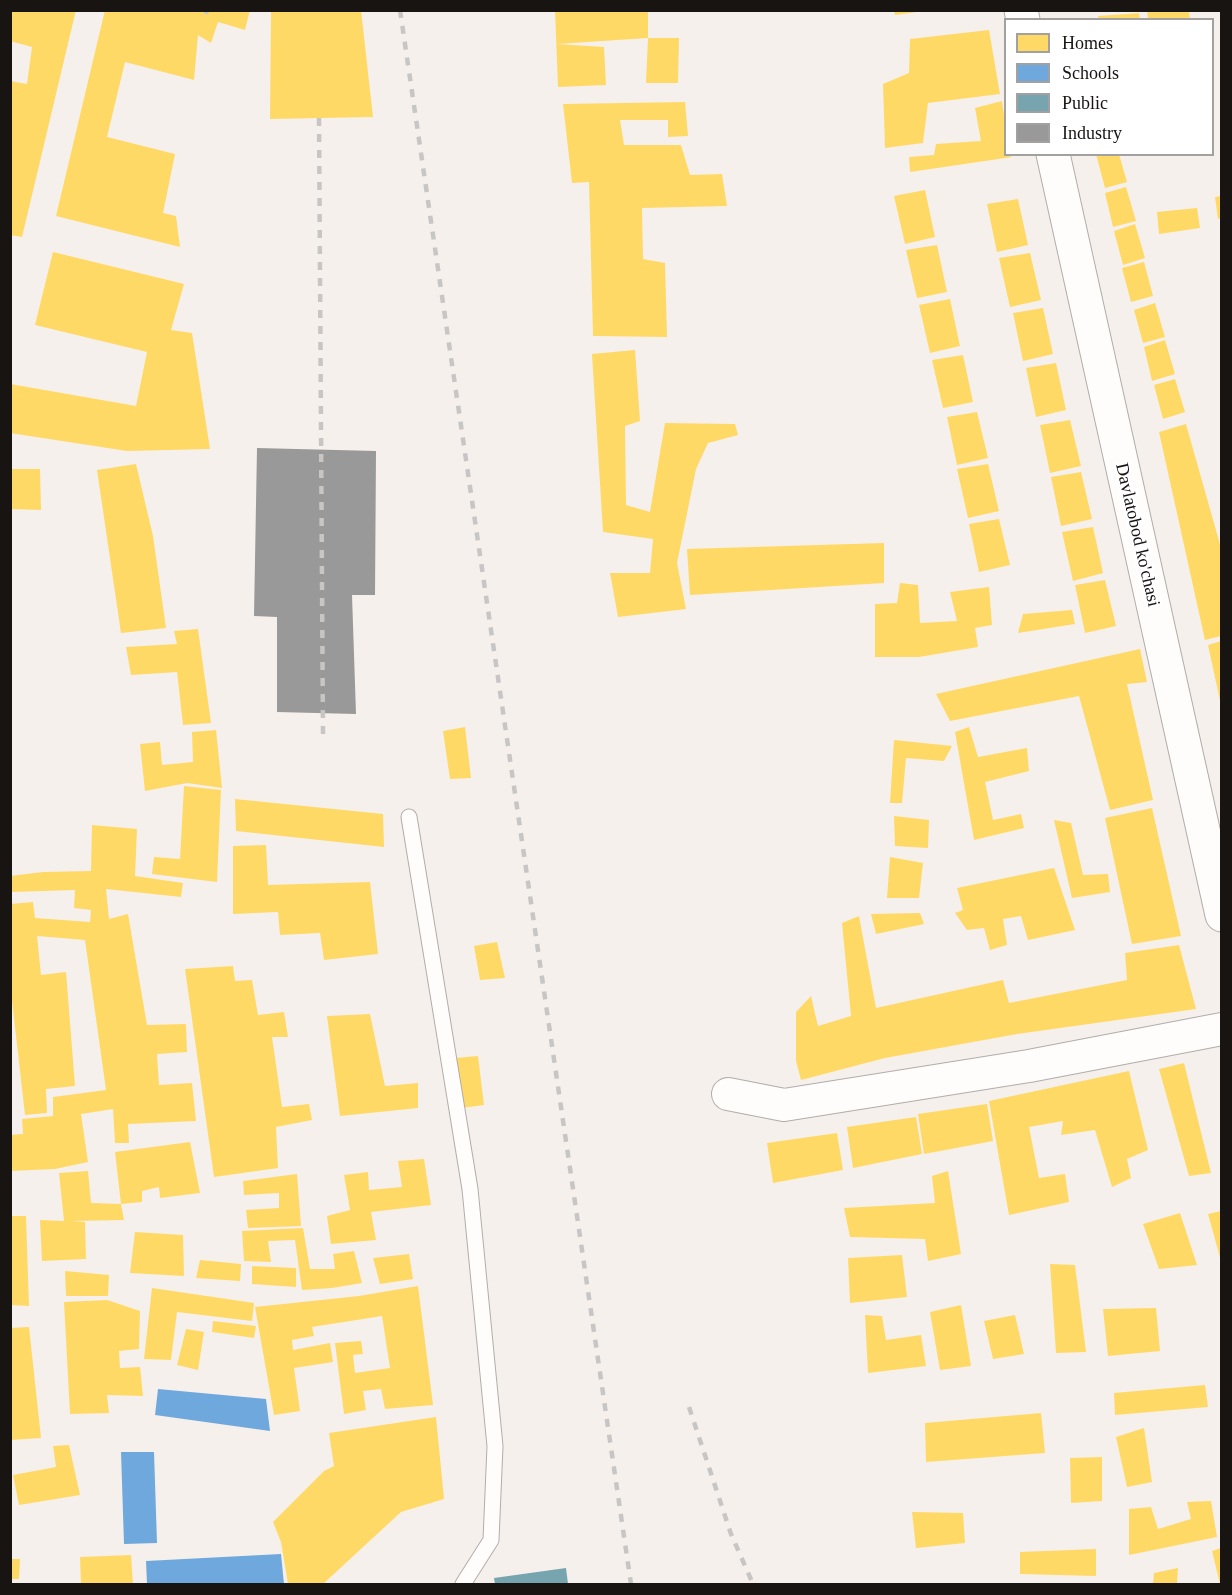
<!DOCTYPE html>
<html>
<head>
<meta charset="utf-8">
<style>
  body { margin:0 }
  #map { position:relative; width:1232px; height:1595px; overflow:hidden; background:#f6f0ec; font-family:Georgia,serif }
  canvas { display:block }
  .frame { position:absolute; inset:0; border:12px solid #171412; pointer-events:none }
  .legend { position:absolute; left:1004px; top:18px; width:210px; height:138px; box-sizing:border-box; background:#fff; border:2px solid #a2a1a0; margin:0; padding:8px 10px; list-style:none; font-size:18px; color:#171412 }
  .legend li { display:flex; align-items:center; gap:12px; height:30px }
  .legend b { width:30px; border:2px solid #a2a1a0 }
</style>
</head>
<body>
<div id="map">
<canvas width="1232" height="1595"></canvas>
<div class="frame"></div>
<ul class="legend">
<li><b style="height:16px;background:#ffd966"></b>Homes</li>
<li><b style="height:16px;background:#6fa8dc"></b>Schools</li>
<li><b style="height:16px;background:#76a5af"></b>Public</li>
<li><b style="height:16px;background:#999"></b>Industry</li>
</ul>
</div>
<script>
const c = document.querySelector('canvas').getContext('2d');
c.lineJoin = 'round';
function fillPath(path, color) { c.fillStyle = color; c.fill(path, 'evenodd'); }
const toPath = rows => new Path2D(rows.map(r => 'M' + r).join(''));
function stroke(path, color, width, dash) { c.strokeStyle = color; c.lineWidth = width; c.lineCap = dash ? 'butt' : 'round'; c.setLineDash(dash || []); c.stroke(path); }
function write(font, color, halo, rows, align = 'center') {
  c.font = font + ' Georgia,serif'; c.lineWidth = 6; c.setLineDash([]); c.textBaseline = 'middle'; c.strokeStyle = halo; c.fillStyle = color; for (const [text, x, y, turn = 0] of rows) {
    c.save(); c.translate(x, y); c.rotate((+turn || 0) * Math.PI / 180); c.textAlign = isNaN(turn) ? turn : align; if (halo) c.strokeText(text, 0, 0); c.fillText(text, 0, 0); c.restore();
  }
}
fillPath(toPath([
  [10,10,76,10,22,237,10,235,10,81,27,84,32,47,10,41],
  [105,10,250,10,245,30,218,22,211,43,198,35,194,80,125,62,107,137,175,154,163,213,176,216,180,247,56,216],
  [271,10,361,10,373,117,270,119],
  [555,10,648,10,648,38,679,38,678,83,646,83,648,38,557,44,604,47,606,85,558,87],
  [894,10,917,10,917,12,895,15],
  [1147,10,1189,10,1190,20,1148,20],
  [1139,13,1140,20,1099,20,1098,16],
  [989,30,1000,94,928,103,923,143,885,148,883,84,909,73,910,39],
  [1002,101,1005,122,1005,154,1012,157,910,172,909,157,934,155,936,144,981,141,975,108],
  [685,102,688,136,668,137,668,120,620,120,624,145,681,145,690,175,722,174,727,206,642,208,643,259,665,263,667,337,593,336,589,182,572,183,563,104],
  [1096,154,1119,154,1127,182,1105,188],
  [1126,187,1136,221,1113,227,1105,193],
  [925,190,935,237,905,244,894,196],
  [1221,196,1221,218,1218,219,1215,197],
  [1018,199,1028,245,997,252,987,204],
  [1197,208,1200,228,1159,234,1157,212],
  [1135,224,1145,258,1123,265,1114,231],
  [937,245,947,292,917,298,906,250],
  [53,252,184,284,171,330,192,333,210,449,127,451,10,433,10,384,136,406,147,352,35,325],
  [1030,253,1041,300,1010,307,999,258],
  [1144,262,1153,296,1131,302,1122,268],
  [950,299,960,346,930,353,919,305],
  [1155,303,1165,337,1143,343,1134,310],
  [1043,308,1053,354,1023,361,1013,313],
  [1165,340,1175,374,1152,381,1144,347],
  [635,350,640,421,625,426,626,505,650,512,665,423,735,424,738,435,708,443,696,469,677,563,686,609,618,617,610,573,650,573,653,539,603,532,592,354],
  [963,355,973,402,943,408,932,360],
  [1056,363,1066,410,1036,417,1026,368],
  [1175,379,1185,412,1163,419,1154,385],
  [977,412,988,458,957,465,947,417],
  [1070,420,1081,466,1050,473,1040,425],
  [1186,424,1221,548,1221,636,1205,640,1159,432],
  [136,464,153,536,166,628,121,633,97,470],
  [988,464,999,511,968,518,957,469],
  [10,469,40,469,41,510,10,509],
  [1081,472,1092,519,1061,526,1051,477],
  [999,519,1010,565,979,572,969,524],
  [1093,527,1103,573,1073,581,1062,532],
  [884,543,884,583,690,595,687,549],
  [1105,580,1116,626,1085,633,1075,585],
  [900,583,918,585,920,623,957,621,950,592,989,587,992,625,975,628,978,647,919,657,875,657,875,604,897,603],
  [1072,610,1075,624,1018,633,1023,614],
  [198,629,211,723,183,725,177,672,131,675,126,647,177,644,174,631],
  [1221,641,1221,705,1208,645],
  [1140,649,1147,682,1127,684,1153,800,1110,810,1079,696,950,721,936,694],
  [465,727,471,778,450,779,443,731],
  [969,727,978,757,1027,748,1029,771,985,782,993,820,1021,814,1024,828,974,840,955,732],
  [216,730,222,788,187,783,145,791,140,744,160,742,162,765,193,762,192,732],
  [894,740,952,746,944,761,906,758,902,803,890,803],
  [184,786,221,790,217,882,152,874,154,857,180,859],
  [235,799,383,814,384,847,236,831],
  [1152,808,1181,936,1132,944,1105,818],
  [894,816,929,820,928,848,895,846],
  [1054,820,1071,823,1083,875,1108,874,1110,892,1072,898],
  [92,825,137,829,135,876,183,883,181,897,106,889,109,919,128,914,147,1025,186,1024,187,1052,157,1054,159,1085,192,1083,196,1121,128,1124,129,1143,115,1143,113,1109,81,1114,88,1162,55,1169,10,1171,10,1135,23,1134,22,1119,53,1116,53,1097,106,1090,85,940,37,936,41,975,66,972,75,1086,46,1089,47,1113,25,1115,10,983,10,904,33,902,35,918,90,922,91,910,74,908,75,890,10,892,10,876,43,872,91,871],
  [266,845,268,885,370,882,378,954,324,960,320,933,280,935,278,912,233,914,233,846],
  [890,857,923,863,919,898,887,898],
  [1054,868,1075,930,1028,940,1021,916,1003,919,1007,945,990,950,984,928,967,930,955,913,963,910,957,888],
  [920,913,924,924,876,934,871,914],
  [859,916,876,1008,1003,980,1009,1003,1127,980,1125,953,1179,945,1196,1009,1017,1034,885,1058,801,1080,796,1061,796,1012,811,996,818,1026,851,1016,842,923],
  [497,942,505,978,480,980,474,946],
  [233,966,235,981,252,980,258,1015,284,1012,288,1037,272,1037,282,1107,309,1104,312,1120,276,1127,278,1168,214,1177,185,969],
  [370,1014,385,1086,418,1083,418,1108,340,1116,327,1016],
  [478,1056,484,1105,462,1108,455,1058],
  [1184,1063,1211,1173,1189,1176,1159,1069],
  [1129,1071,1148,1150,1127,1159,1131,1178,1112,1187,1095,1130,1061,1135,1063,1121,1029,1127,1039,1178,1065,1174,1069,1202,1009,1215,989,1101],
  [987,1104,993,1141,924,1154,918,1114],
  [916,1117,922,1154,853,1168,847,1127],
  [837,1133,843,1170,773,1183,767,1143],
  [190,1142,200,1193,160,1198,159,1187,142,1191,142,1202,121,1204,124,1220,72,1221,85,1222,86,1259,42,1261,40,1220,64,1221,59,1173,88,1171,91,1203,121,1204,115,1152],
  [424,1159,431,1205,371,1212,376,1240,331,1244,327,1216,350,1210,344,1175,368,1172,369,1190,402,1187,398,1161],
  [948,1171,961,1254,928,1261,925,1239,850,1237,844,1208,935,1203,932,1176],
  [297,1174,301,1226,248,1228,246,1210,279,1208,279,1193,244,1195,243,1181],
  [1221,1211,1221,1261,1208,1214],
  [1180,1213,1197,1265,1159,1269,1143,1224],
  [10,1216,26,1216,29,1306,10,1305],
  [303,1228,310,1269,335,1269,333,1254,354,1251,362,1283,332,1288,302,1290,295,1240,268,1241,271,1262,244,1261,242,1231],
  [135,1232,183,1235,184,1276,130,1273],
  [409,1254,413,1279,380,1284,373,1258],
  [902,1255,907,1297,850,1303,848,1258],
  [200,1260,241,1264,240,1281,196,1278],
  [1050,1264,1075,1265,1086,1352,1056,1353],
  [252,1266,296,1268,296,1287,252,1284],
  [65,1271,109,1275,108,1296,66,1296],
  [418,1286,433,1405,385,1409,381,1389,363,1391,366,1410,344,1414,335,1343,361,1341,363,1354,353,1355,355,1373,390,1368,382,1316,312,1327,314,1336,292,1340,293,1350,330,1343,333,1362,294,1368,300,1411,274,1415,255,1307,359,1296],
  [152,1288,254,1303,252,1321,177,1312,171,1360,144,1359],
  [107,1300,140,1311,139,1349,119,1351,120,1368,140,1367,143,1396,107,1395,109,1413,70,1414,64,1302],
  [961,1305,971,1366,940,1370,930,1312],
  [1156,1308,1160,1351,1108,1356,1103,1309],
  [865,1315,882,1316,886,1340,921,1335,926,1366,868,1373],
  [1015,1315,1024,1354,993,1359,984,1321],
  [213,1321,256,1326,254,1338,212,1332],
  [29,1327,41,1438,10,1440,10,1328],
  [186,1329,204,1332,198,1370,177,1365],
  [1205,1385,1208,1407,1115,1415,1114,1393],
  [1041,1413,1045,1453,926,1462,925,1423],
  [436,1417,444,1499,401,1512,323,1584,288,1584,281,1542,273,1522,324,1471,334,1466,329,1433],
  [1144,1428,1152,1482,1127,1487,1116,1437],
  [69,1445,80,1495,19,1505,13,1475,56,1467,53,1446],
  [1102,1457,1102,1501,1071,1503,1070,1458],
  [1211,1501,1217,1537,1129,1555,1129,1509,1151,1507,1158,1529,1191,1519,1187,1502],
  [912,1512,963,1513,965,1543,916,1548],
  [1221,1548,1221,1584,1220,1584,1212,1551],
  [1096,1549,1096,1576,1020,1574,1020,1552],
  [131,1555,133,1584,81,1584,80,1557],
  [10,1559,20,1559,19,1579,10,1579],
  [1178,1568,1177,1584,1153,1584,1154,1573]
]), '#ffd966');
fillPath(toPath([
  [158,1389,266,1399,270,1431,155,1415],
  [121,1452,154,1452,157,1543,124,1544],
  [281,1554,284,1584,147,1584,146,1561]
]), '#6fa8dc');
fillPath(toPath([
  [566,1568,568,1584,495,1584,494,1578]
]), '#76a5af');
fillPath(toPath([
  [257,448,376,451,375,595,352,595,356,714,277,712,277,617,254,616]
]), '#999');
const service = toPath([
  [409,817,470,1189,495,1446,491,1540,463,1584]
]);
const minor = toPath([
  [728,1094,784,1105,1029,1066,1222,1029]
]);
const tertiary = toPath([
  [1021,10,1023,20],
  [1053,154,1222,915]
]);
stroke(service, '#b1adaa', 17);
stroke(minor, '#b1adaa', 34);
stroke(tertiary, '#b1adaa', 35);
stroke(service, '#fefdfc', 15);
stroke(minor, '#fefdfc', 32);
stroke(tertiary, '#fefdfc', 33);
stroke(toPath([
  [400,10,631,1584],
  [206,14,207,10],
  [319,118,323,735],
  [689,1407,731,1534,753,1584]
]), '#c8c6c5', 4.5, [8, 8]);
write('18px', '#171412', '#fff', [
  ["Davlatobod ko'chasi",1137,535,77]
]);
</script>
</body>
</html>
